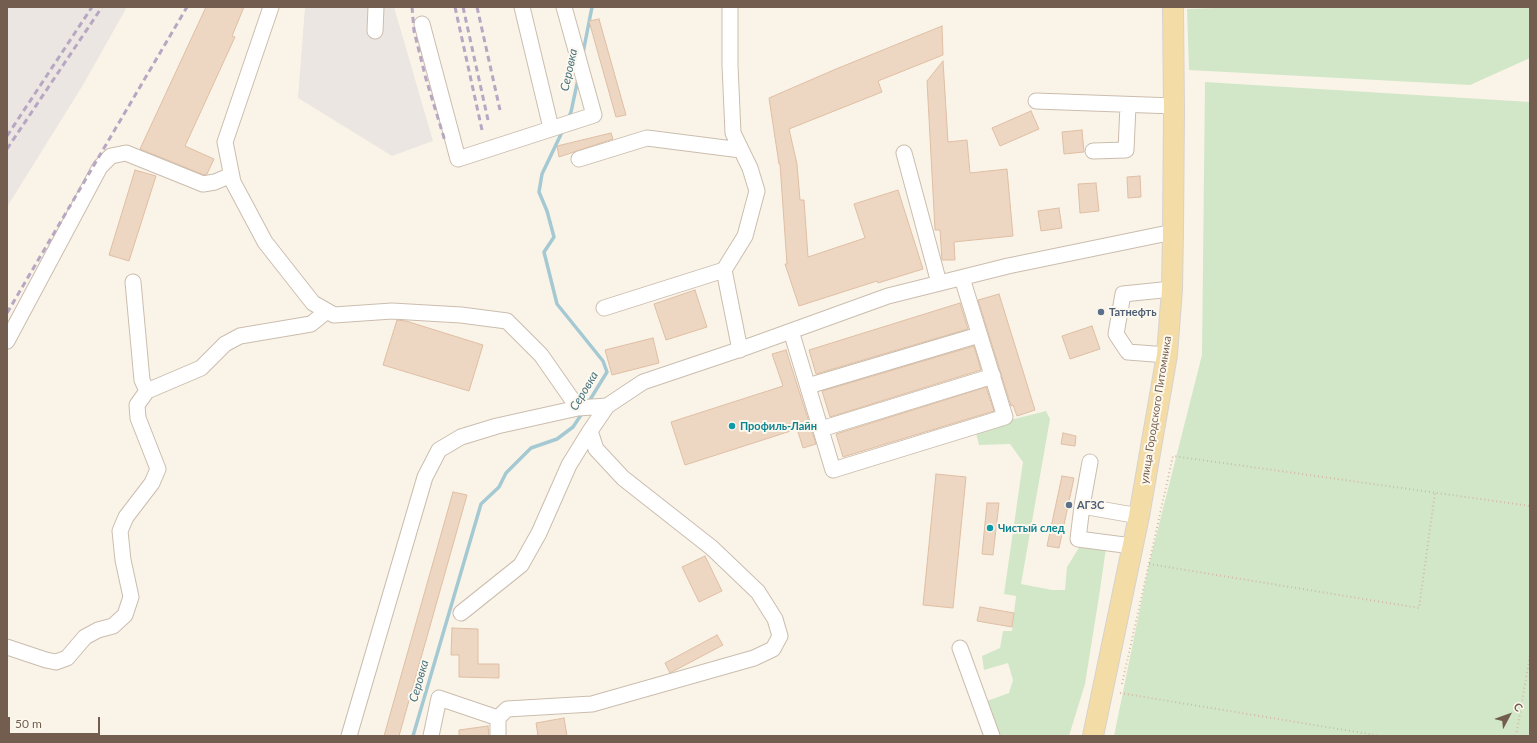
<!DOCTYPE html>
<html>
<head>
<meta charset="utf-8">
<style>
  body { margin:0 }
  #map { position:relative; width:1537px; height:743px; overflow:hidden; background:#faf4e8; font-family:Lato,sans-serif }
  canvas { display:block }
  .frame { position:absolute; inset:0; border:8px solid #725d4e; pointer-events:none }
  .north { position:absolute; left:1489px; top:695px; width:40px; height:40px; -webkit-text-stroke:3px #fdf8ee; paint-order:stroke; rotate:49deg; font-size:11px; font-weight:700; line-height:16px; text-align:center; color:#725d4e }
  .north::after { content:''; display:block; margin:auto; width:14px; height:18px; background:#725d4e; clip-path:polygon(50% 0,100% 100%,50% 72%,0 100%) }
  .scale { position:absolute; left:8px; top:717px; width:92px; height:18px; box-sizing:border-box; border:2px solid #725d4e; border-top:0; padding-left:5px; font-size:12px; line-height:14px; white-space:nowrap; color:#725d4e; -webkit-text-stroke:3px #fdf8ee; paint-order:stroke }
</style>
</head>
<body>
<div id="map">
<canvas width="1537" height="743"></canvas>
<div class="frame"></div>
<div class="north">С</div>
<div class="scale">50 m</div>
</div>
<script>
const c = document.querySelector('canvas').getContext('2d');
c.lineJoin = 'round';
function fillPath(path, color) { c.fillStyle = color; c.fill(path, 'evenodd'); }
const toPath = rows => new Path2D(rows.map(r => 'M' + r).join(''));
function stroke(path, color, width, dash) { c.strokeStyle = color; c.lineWidth = width; c.lineCap = dash ? 'butt' : 'round'; c.setLineDash(dash || []); c.stroke(path); }
function write(font, color, halo, rows, align = 'center') {
  c.font = font + ' Lato,sans-serif'; c.lineWidth = 4; c.setLineDash([]); c.textBaseline = 'middle'; c.strokeStyle = halo; c.fillStyle = color; for (const [text, x, y, turn = 0] of rows) {
    c.save(); c.translate(x, y); c.rotate((+turn || 0) * Math.PI / 180); c.textAlign = isNaN(turn) ? turn : align; if (halo) c.strokeText(text, 0, 0); c.fillText(text, 0, 0); c.restore();
  }
}
fillPath(toPath([
  [7,7,127,7,83,85,7,207],
  [305,7,394,7,433,141,392,156,298,98]
]), '#ebe6e1');
fillPath(toPath([
  [1240,7,1530,7,1530,58,1470,85,1189,70,1187,9],
  [1205,82,1530,102,1530,736,1114,736,1149,564,1202,355],
  [1046,411,1050,419,1021,584,1052,590,1065,590,1067,567,1080,546,1106,548,1100,590,1085,684,1069,736,995,736,984,702,1009,693,1013,680,1008,663,984,670,982,656,1000,648,1003,631,1012,631,1016,596,1004,594,1023,462,1010,444,979,445,975,429]
]), '#d2e7c7');
stroke(toPath([
  [583,53,592,7],
  [568,119,571,112,578,79],
  [563,130,542,174,539,192,547,211,554,237,544,252,557,304,603,361,607,372,588,403],
  [413,736,481,504,499,487,506,473,531,448,557,439,573,427,583,412]
]), '#a5c9d3', 3.5);
const building = toPath([
  [206,7,244,7,232,36,235,37,185,146,214,159,207,174,204,175,140,149,206,7],
  [599,19,626,115,616,117,589,21,599,19],
  [942,26,943,55,878,81,882,92,789,129,797,164,800,200,804,200,808,257,865,238,854,204,898,190,923,269,878,283,877,281,799,306,785,264,787,264,780,164,779,164,769,98,836,69,942,26],
  [943,61,948,142,967,140,970,173,1007,169,1013,236,954,242,955,260,942,260,940,230,935,230,927,81,943,61],
  [1031,111,1039,129,1000,146,992,128,1031,111],
  [1082,130,1084,152,1064,154,1062,132,1082,130],
  [611,133,613,139,559,157,557,146,611,133],
  [135,170,156,176,129,261,109,255,135,170],
  [1140,176,1141,197,1128,198,1127,177,1140,176],
  [1096,183,1099,211,1080,213,1078,184,1096,183],
  [1059,208,1062,228,1041,231,1038,211,1059,208],
  [695,290,707,327,666,340,654,304,695,290],
  [999,294,1035,410,1017,416,1013,405,1011,406,978,300,999,294],
  [960,303,968,329,816,374,809,350,960,303],
  [397,320,406,321,483,345,469,391,383,365,397,320],
  [1092,326,1100,349,1070,359,1062,336,1092,326],
  [653,338,659,363,612,375,605,350,653,338],
  [974,346,981,370,830,417,822,391,974,346],
  [786,350,816,444,803,448,797,429,685,465,671,422,783,386,772,354,786,350],
  [986,387,994,411,843,457,836,434,986,387],
  [1063,433,1076,436,1075,446,1061,444,1063,433],
  [936,474,966,477,953,608,923,605,936,474],
  [1062,476,1074,478,1059,548,1047,546,1062,476],
  [453,492,467,495,399,736,384,736,453,492],
  [987,503,999,503,993,555,982,554,987,503],
  [705,556,722,591,699,602,682,567,705,556],
  [980,607,1014,613,1012,627,977,621,980,607],
  [452,628,478,629,478,664,499,664,499,678,459,677,459,655,451,655,452,628],
  [717,635,723,645,670,673,665,663,717,635],
  [564,718,567,736,538,736,536,723,564,718],
  [488,726,489,736,459,736,459,730,488,726]
]);
fillPath(building, '#edd6c2');
stroke(building, '#dfbea3', 1);
const minor = toPath([
  [271,7,225,142,233,182,265,242,313,303,334,315,392,311,461,315,507,321,541,355,578,408],
  [522,7,551,128],
  [422,24,458,159,594,115,564,7],
  [375,31,376,7],
  [1036,101,1174,106],
  [1093,151,1126,150,1128,105],
  [904,153,939,283],
  [579,159,647,138,741,150],
  [724,270,740,350],
  [133,282,142,380,147,391],
  [604,308,724,270,745,236,757,191,750,168,733,133,730,65,730,7],
  [791,331,833,470,1005,417,962,278],
  [7,341,100,167,111,156,126,153,203,184,215,182,231,175],
  [1167,355,1128,352,1116,334,1123,294,1172,289],
  [808,386,979,335],
  [821,429,993,376],
  [1082,506,1090,462],
  [1132,546,1078,539,1082,506,1139,516],
  [461,613,521,565,539,533,569,465,590,431],
  [7,647,46,660,56,662,67,658,85,637,98,630,113,626,125,615,131,597,123,560,120,531,126,517,152,483,158,469,138,418,137,405,147,391,201,368,225,344,240,336,311,324,327,311],
  [960,648,992,736],
  [349,736,425,477,439,450,461,437,497,426,578,408,607,406,643,382,744,348,888,296,1008,266,1173,232],
  [431,736,439,698,498,718],
  [498,736,498,718,507,709,592,704,754,658,773,649,780,636,775,619,758,592,712,548,623,478,596,449,590,431,607,406]
]);
const major = toPath([
  [1093,736,1139,516,1167,355,1172,289,1173,232,1174,111,1173,7]
]);
stroke(minor, '#cbbdae', 17);
stroke(major, '#d8d2cd', 22);
stroke(toPath([
  [1149,564,1419,608,1435,493],
  [1122,684,1173,456,1530,506],
  [1120,693,1381,736],
  [1516,736,1530,656]
]), '#d2baa5', 2, [1, 3]);
stroke(minor, '#fff', 15);
stroke(major, '#f3dca6', 20);
stroke(toPath([
  [412,7,414,31,426,79,445,141],
  [455,7,482,130],
  [463,7,488,120],
  [477,7,500,110],
  [7,136,92,7],
  [7,149,102,7],
  [7,313,187,7]
]), '#b8a7c3', 3, [6, 4]);
for (const [x, y, r, color] of [
  [1101,312,4,"#5c6f8a"],
  [732,426,4,"#0f9aa8"],
  [1069,505,4,"#5c6f8a"],
  [990,528,4,"#0f9aa8"]
]) { const dot = new Path2D(); dot.arc(x, y, r, 0, 2 * Math.PI); c.fillStyle = color; c.fill(dot); stroke(dot, '#fdf8ee', 1.5); }
write('bold 11px', '#4e5e75', '#fdf8ee', [
  ["Татнефть",1109,312],
  ["АГЗС",1077,505]
], 'left');
write('11px', '#725d4e', '#fdf8ee', [
  ["улица Городского Питомника",1156,410,-81]
]);
write('bold 11px', '#0d838f', '#fdf8ee', [
  ["Профиль-Лайн",740,426],
  ["Чистый след",998,528]
], 'left');
write('italic 12px', '#4a7583', '#fdf8ee', [
  ["Серовка",569,70,-78],
  ["Серовка",584,391,-59],
  ["Серовка",419,681,-74]
]);
</script>
</body>
</html>
